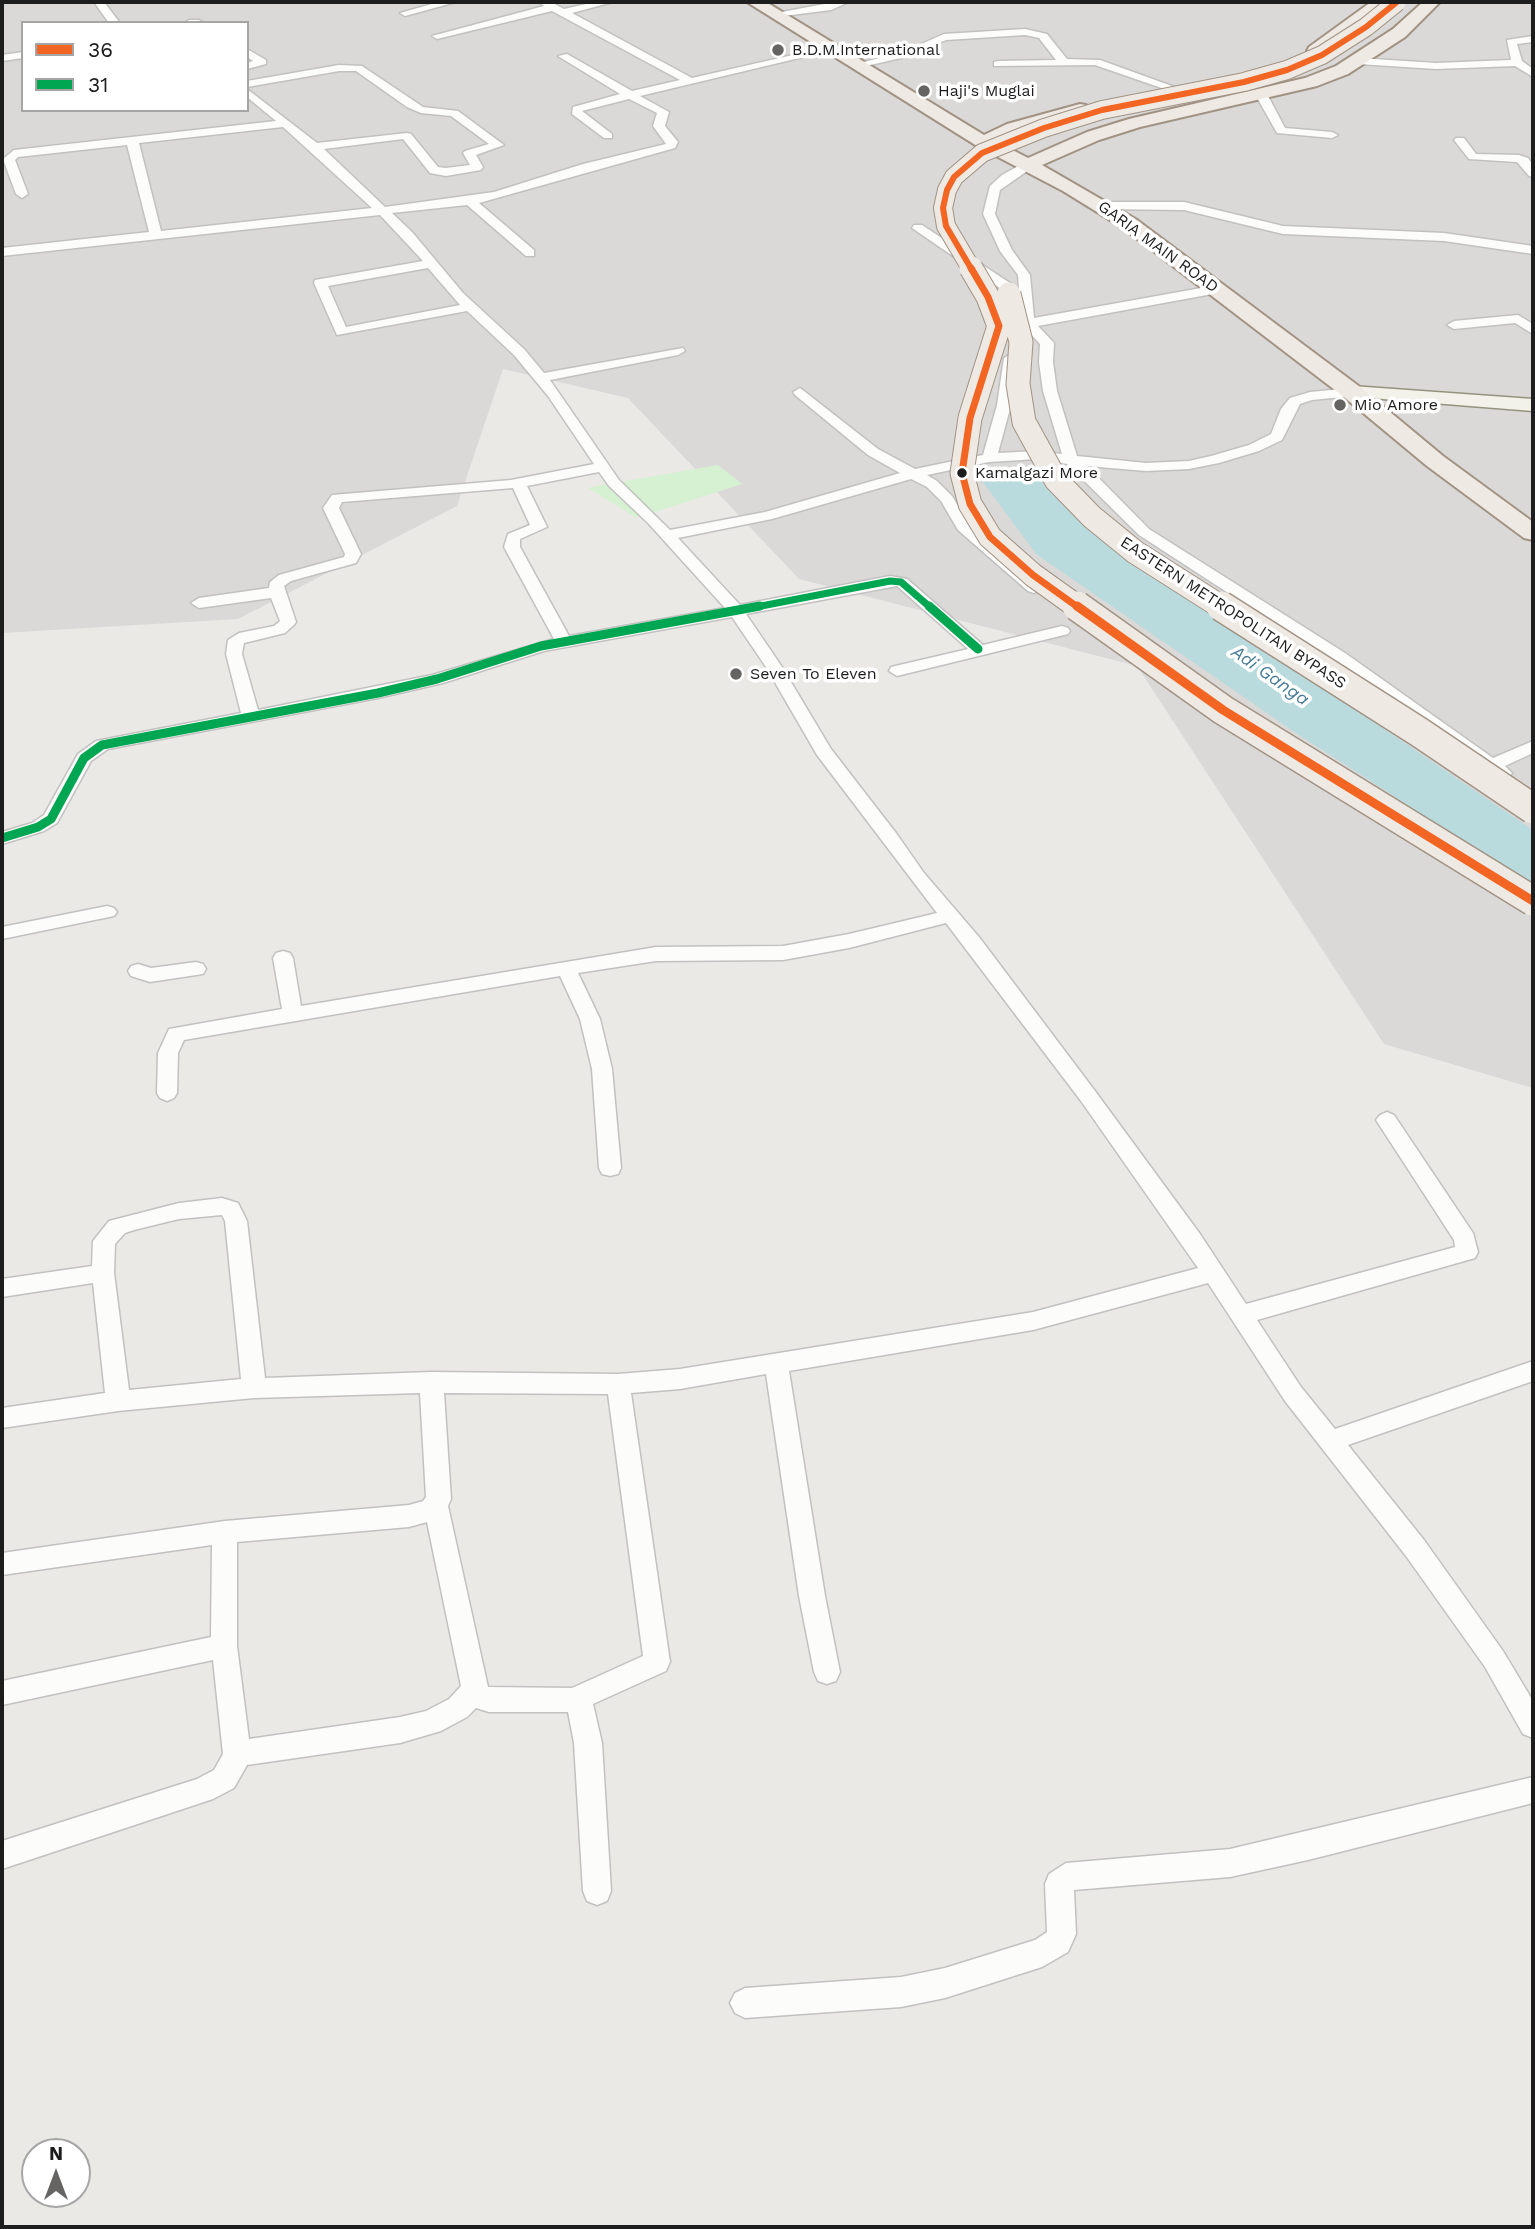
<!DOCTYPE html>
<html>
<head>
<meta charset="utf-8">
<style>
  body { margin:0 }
  #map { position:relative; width:1535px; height:2229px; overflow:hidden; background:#ebe9e6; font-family:"Work Sans",sans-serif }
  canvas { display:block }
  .frame { position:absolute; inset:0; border:4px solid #1d1d1d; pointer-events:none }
  .legend { position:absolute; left:21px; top:21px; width:228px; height:91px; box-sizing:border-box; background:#fff; border:2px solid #a5a5a5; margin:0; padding:9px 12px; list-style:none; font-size:21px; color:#1d1d1d }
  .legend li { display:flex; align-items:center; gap:14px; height:35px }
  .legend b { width:35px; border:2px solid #a5a5a5 }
  .north { position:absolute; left:21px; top:2138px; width:70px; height:70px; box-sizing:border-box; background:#fff; border:2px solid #a5a5a5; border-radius:50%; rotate:0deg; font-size:19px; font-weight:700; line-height:28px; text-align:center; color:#1d1d1d }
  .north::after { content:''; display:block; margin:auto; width:24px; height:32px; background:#656463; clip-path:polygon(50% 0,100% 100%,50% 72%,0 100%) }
</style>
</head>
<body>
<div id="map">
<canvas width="1535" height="2229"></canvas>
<div class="frame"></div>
<ul class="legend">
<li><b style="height:9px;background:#f26522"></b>36</li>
<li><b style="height:9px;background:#00a651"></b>31</li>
</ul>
<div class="north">N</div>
</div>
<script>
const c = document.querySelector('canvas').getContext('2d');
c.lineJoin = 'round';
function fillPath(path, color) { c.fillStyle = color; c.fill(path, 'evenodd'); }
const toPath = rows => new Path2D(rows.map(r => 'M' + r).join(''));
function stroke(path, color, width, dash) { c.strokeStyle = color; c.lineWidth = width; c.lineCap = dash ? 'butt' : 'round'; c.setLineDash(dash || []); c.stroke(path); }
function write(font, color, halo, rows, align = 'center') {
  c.font = font + ' "Work Sans",sans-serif'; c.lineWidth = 7; c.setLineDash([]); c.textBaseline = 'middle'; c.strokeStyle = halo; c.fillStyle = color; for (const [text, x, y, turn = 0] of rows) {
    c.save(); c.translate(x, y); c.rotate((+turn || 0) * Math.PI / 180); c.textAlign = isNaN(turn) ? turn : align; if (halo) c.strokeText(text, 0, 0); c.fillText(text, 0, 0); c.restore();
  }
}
fillPath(toPath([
  [2,2,1533,2,1533,1088,1384,1044,1137,666,799,579,628,398,503,369,457,506,238,619,2,633],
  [23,23,247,23,247,110,23,110]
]), '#dad9d7');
fillPath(toPath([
  [718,465,742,484,649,514,614,483],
  [607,484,643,514,635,517,588,488]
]), '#d6f1d2');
fillPath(toPath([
  [1036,469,1103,538,1533,830,1533,886,1293,731,1036,554,980,478]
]), '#badbde');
const street = toPath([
  [94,2,104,2,120,23,109,23,94,2],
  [439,2,456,2,405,16,400,13,439,2],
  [539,2,551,2,564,9,595,2,613,2,572,13,692,78,832,46,837,49,640,96,669,112,665,126,678,142,675,148,479,203,534,250,534,256,526,256,467,205,392,213,412,232,463,293,524,349,544,373,683,348,685,351,678,355,550,380,619,480,670,530,765,512,900,473,868,455,795,395,793,392,800,388,878,449,915,469,983,455,997,405,1004,358,1011,354,1016,355,1018,358,1011,405,998,453,1038,451,1062,454,1043,391,1039,362,1040,344,1025,328,1015,328,1013,325,1021,321,1020,302,912,228,914,225,922,225,1019,289,1018,275,1000,251,983,214,990,186,1002,175,1029,160,1033,161,1033,167,1000,190,995,214,1012,250,1030,275,1034,318,1218,285,1225,289,1218,293,1038,326,1054,343,1053,362,1057,391,1077,456,1146,463,1189,461,1211,456,1249,445,1271,434,1281,409,1290,398,1310,392,1352,388,1359,392,1352,396,1312,400,1300,404,1282,440,1259,451,1219,463,1189,469,1146,471,1087,466,1149,529,1345,653,1493,758,1533,741,1533,753,1505,766,1512,773,1509,777,1497,777,1333,661,1139,535,1067,464,1038,459,989,462,927,475,937,481,952,496,969,524,1040,585,1042,588,1034,593,1028,591,958,530,941,501,927,487,911,479,772,519,678,538,740,605,890,576,907,579,983,645,1062,626,1068,628,1070,631,1068,634,897,676,889,671,891,667,968,649,897,586,746,614,782,667,831,749,896,833,924,873,979,937,1095,1091,1200,1234,1246,1304,1455,1247,1454,1240,1376,1120,1380,1115,1387,1112,1394,1115,1473,1233,1478,1252,1475,1258,1257,1320,1301,1387,1335,1429,1533,1361,1533,1381,1348,1445,1424,1540,1503,1651,1533,1701,1533,1738,1523,1734,1485,1667,1406,1556,1285,1401,1208,1283,1033,1330,789,1371,825,1596,840,1672,836,1681,827,1684,818,1681,814,1672,799,1596,766,1374,680,1389,631,1393,670,1662,666,1671,593,1704,602,1743,611,1891,607,1901,597,1905,587,1901,583,1891,574,1743,568,1712,489,1712,476,1708,467,1717,441,1731,400,1743,247,1765,234,1788,213,1799,2,1869,2,1841,197,1779,214,1770,223,1754,213,1660,2,1705,2,1681,211,1637,212,1545,2,1575,2,1553,225,1521,409,1505,423,1501,426,1497,420,1393,254,1398,118,1411,2,1428,2,1408,105,1393,93,1283,2,1297,2,1279,92,1266,93,1241,109,1221,179,1203,222,1198,238,1203,247,1221,265,1378,431,1372,618,1374,680,1369,1033,1312,1198,1268,1081,1101,946,923,849,948,783,960,656,961,578,973,600,1019,612,1069,621,1168,618,1174,610,1176,602,1174,599,1168,592,1069,580,1019,560,976,184,1040,178,1053,177,1093,174,1098,167,1101,160,1098,157,1093,158,1053,169,1029,282,1009,273,958,276,953,283,951,290,953,293,958,301,1006,656,947,783,946,849,934,937,913,817,755,766,667,732,617,544,651,443,683,378,698,108,749,91,761,57,823,44,831,2,844,2,832,32,823,44,815,78,754,96,741,241,713,226,654,228,640,239,633,274,626,280,621,271,598,199,608,191,603,199,598,269,588,270,582,279,575,344,557,345,554,323,508,332,495,511,480,594,464,548,396,514,355,467,311,337,335,314,283,315,280,423,261,380,215,2,256,2,248,149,232,127,145,18,157,15,160,28,194,22,198,16,194,3,159,14,150,276,121,247,97,247,89,317,143,407,133,411,134,438,167,446,168,470,165,463,153,465,151,489,144,451,116,421,113,407,107,356,71,339,71,247,87,247,81,339,65,362,66,423,107,458,111,504,145,476,155,483,167,481,170,446,176,430,173,403,139,324,149,385,207,494,192,583,164,666,144,653,126,657,113,629,99,582,111,612,134,612,138,604,138,572,114,573,107,620,94,558,56,567,54,632,91,680,80,552,11,437,39,432,36,544,6,539,2],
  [283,127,372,208,161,231,139,143,283,127],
  [428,268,460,305,346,327,328,286,428,268],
  [599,472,609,486,648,523,725,608,569,636,520,547,520,539,547,527,527,486,599,472],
  [513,488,530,525,508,534,504,547,554,639,432,675,258,710,242,654,244,643,285,633,294,625,296,622,284,586,291,581,356,563,361,554,339,508,342,502,513,488],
  [222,1215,225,1221,241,1379,129,1390,114,1273,115,1244,125,1233,134,1230,179,1219,222,1215],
  [444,1393,608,1394,643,1656,572,1688,488,1687,448,1506,451,1499,444,1393],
  [427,1522,461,1686,449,1699,426,1711,400,1717,249,1739,237,1646,237,1542,409,1527,427,1522],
  [835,2,849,2,831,10,776,17,771,14,835,2],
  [189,20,199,20,204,23,184,23,189,20],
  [1025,29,1047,34,1067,59,1100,60,1183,90,1173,92,1095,65,994,66,994,62,998,61,1056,60,1039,38,1025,35,946,40,910,56,857,68,852,65,903,52,944,34,1025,29],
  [1533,36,1533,42,1517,44,1522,61,1533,69,1533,77,1515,66,1436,69,1358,64,1353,61,1358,58,1436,63,1511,60,1507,40,1533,36],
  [247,49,266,60,266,64,247,69,247,63,253,61,247,57,247,49],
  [23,52,23,58,2,61,2,55,23,52],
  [1261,91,1267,94,1285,128,1332,132,1338,135,1332,138,1277,133,1255,94,1261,91],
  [1456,138,1464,138,1476,154,1519,155,1528,158,1533,165,1533,177,1529,176,1517,162,1469,159,1454,140,1456,138],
  [1103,202,1184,202,1283,226,1444,233,1533,246,1533,254,1444,241,1283,234,1184,210,1099,209,1099,203,1103,202],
  [1518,315,1533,324,1533,334,1515,323,1454,329,1447,325,1454,321,1518,315],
  [107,906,114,908,117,912,114,916,2,939,2,927,107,906],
  [196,962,203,964,206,969,203,974,150,982,131,976,128,971,131,966,138,964,151,968,196,962],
  [1533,1777,1533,1803,1308,1860,1230,1877,1074,1890,1076,1934,1068,1952,1042,1967,945,1998,901,2007,745,2018,735,2013,730,2003,735,1993,745,1988,901,1977,945,1968,1035,1940,1047,1932,1045,1884,1049,1874,1066,1863,1230,1849,1533,1777]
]);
const secondary = toPath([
  [1352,386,1533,399,1533,411,1345,396,1342,392,1345,388,1352,386]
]);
const primary = toPath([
  [747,2,766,2,984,135,1007,124,1080,104,1086,105,1089,109,1086,113,1019,132,997,142,1028,158,1087,132,1129,119,1305,78,1336,66,1393,29,1423,2,1440,2,1405,37,1348,74,1317,86,1140,127,1099,140,1042,165,1137,220,1360,387,1443,456,1533,522,1533,540,1524,538,1427,466,1344,397,1123,228,1063,191,977,146,747,2],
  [1371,2,1389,2,1339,44,1321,55,1309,55,1307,51,1309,47,1371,2]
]);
stroke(street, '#c2c1c0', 3);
stroke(secondary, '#95937f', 3);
stroke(primary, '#a19384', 4);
fillPath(street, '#fcfcfb');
fillPath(secondary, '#f3f2ea');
fillPath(primary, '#efe9e4');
const primaryBridgeFar2 = toPath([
  [972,270,946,226,943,208,947,190,954,177,982,153,1044,128,1102,110,1244,82,1287,70,1322,55,1366,27,1397,2]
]);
const primaryBridgeFar1 = toPath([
  [971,268,988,297,999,326,970,418,962,473,970,504,990,537,1033,575,1079,608],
  [1009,294,1021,342,1018,384,1024,422,1056,480,1092,517,1135,552,1223,608]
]);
const primaryBridge = toPath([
  [1077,606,1223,710,1533,901],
  [1221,606,1419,732,1533,809]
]);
stroke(primaryBridgeFar2, '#a19384', 20, []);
stroke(primaryBridgeFar1, '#a19384', 25, []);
stroke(primaryBridge, '#a19384', 32, []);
stroke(primaryBridgeFar2, '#efe9e4', 18);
stroke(primaryBridgeFar1, '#efe9e4', 23);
stroke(primaryBridge, '#efe9e4', 29);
stroke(toPath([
  [972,270,946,226,943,208,947,190,954,177,982,153,1044,128,1102,110,1244,82,1287,70,1322,55,1366,27,1397,2]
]), '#f26522', 6);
stroke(toPath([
  [971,268,988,297,999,326,970,418,962,473,970,504,990,537,1033,575,1079,608]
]), '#f26522', 7);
stroke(toPath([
  [1077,606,1223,710,1533,901]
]), '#f26522', 9);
stroke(toPath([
  [751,608,890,581,901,582,931,608]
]), '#00a651', 7);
stroke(toPath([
  [929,606,978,649],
  [2,838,38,827,51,819,84,758,102,745,378,693,437,679,541,646,760,606]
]), '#00a651', 9);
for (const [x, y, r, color] of [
  [778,50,7,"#656463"],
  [924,91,7,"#656463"],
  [1340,405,7,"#656463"],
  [962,473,6,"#1d1d1d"],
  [736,674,7,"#656463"]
]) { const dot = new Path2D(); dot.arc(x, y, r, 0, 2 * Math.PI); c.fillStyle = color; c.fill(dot); stroke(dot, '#fff', 2.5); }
write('16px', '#1d1d1d', '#fff', [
  ["B.D.M.International",792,50],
  ["Haji's Muglai",938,91],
  ["Mio Amore",1354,405],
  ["Seven To Eleven",750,674]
], 'left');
write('16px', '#1d1d1d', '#fff', [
  ["GARIA MAIN ROAD",1158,247,36],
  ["EASTERN METROPOLITAN BYPASS",1233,613,33]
]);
write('16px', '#1d1d1d', '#fff', [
  ["Kamalgazi More",975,473]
], 'left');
write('italic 18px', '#477c9a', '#fff', [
  ["Adi Ganga",1270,676,35]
]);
</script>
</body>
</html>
